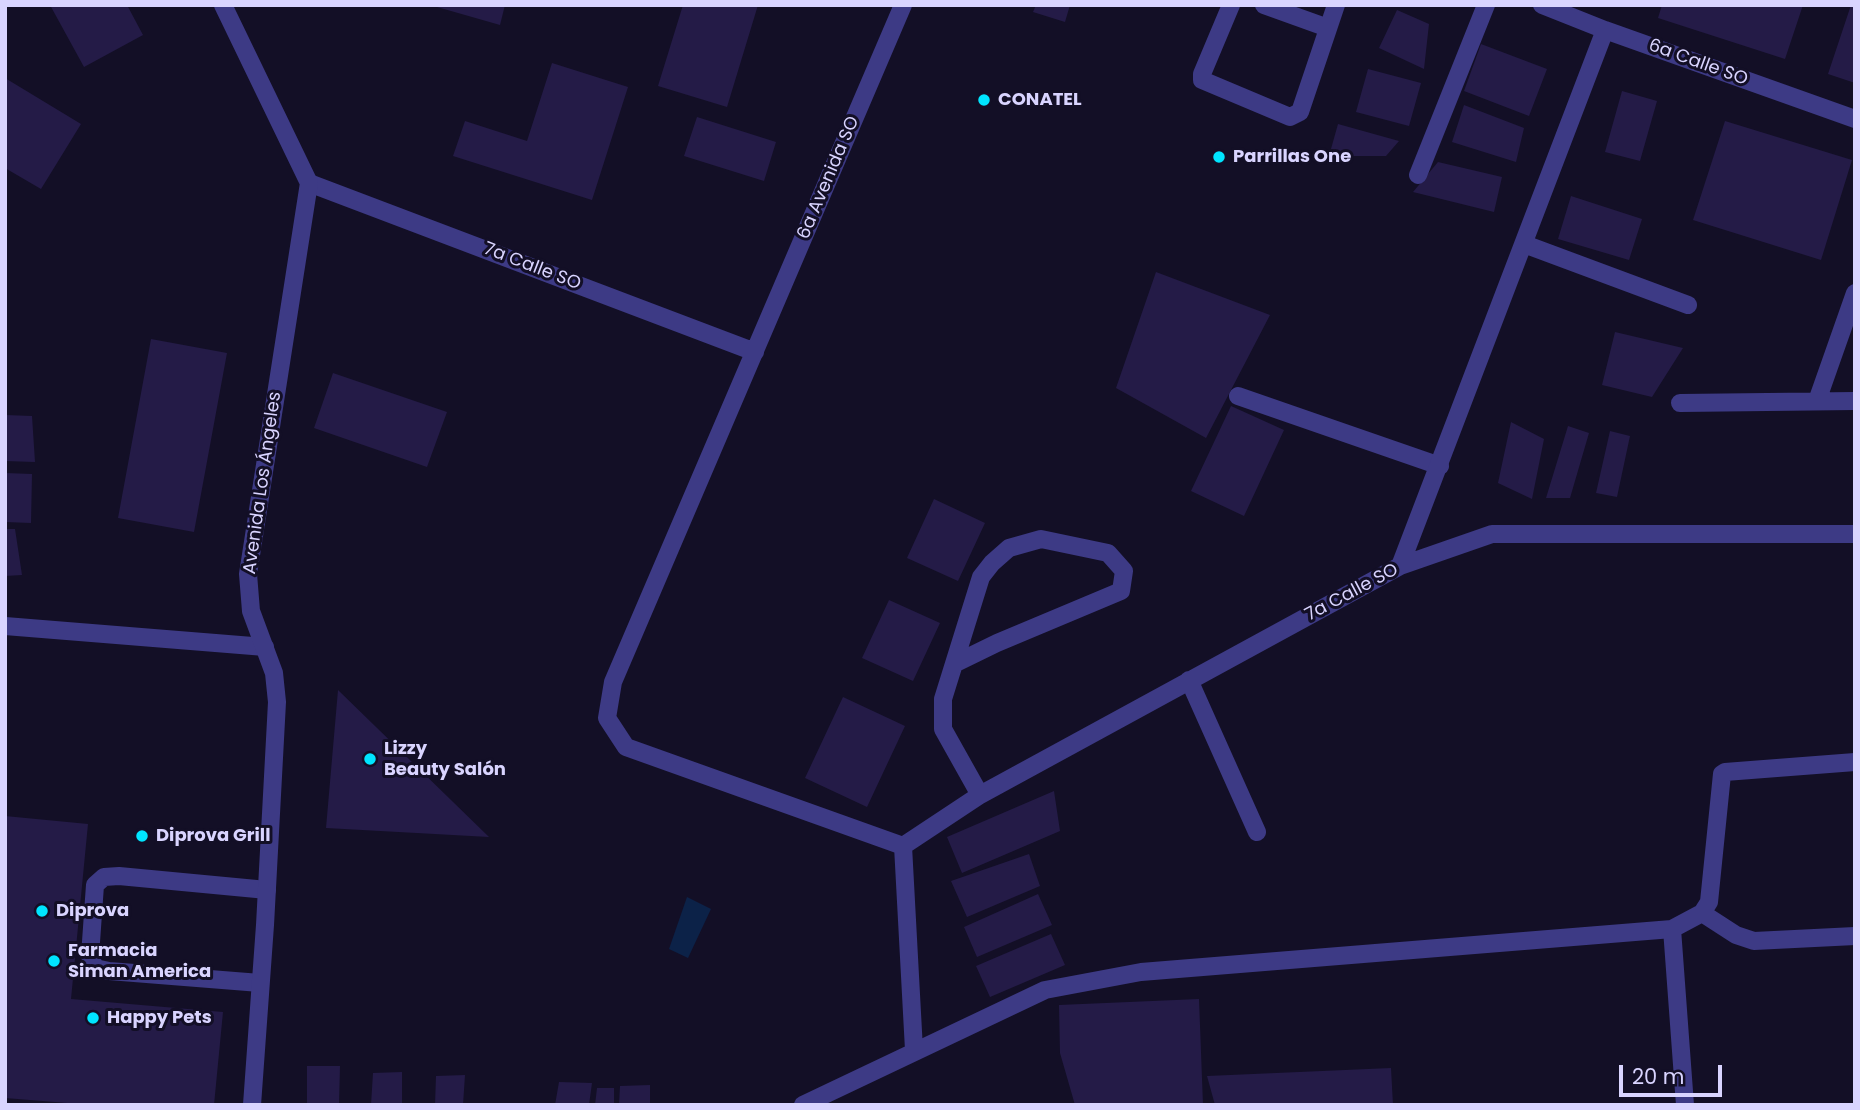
<!DOCTYPE html>
<html>
<head>
<meta charset="utf-8">
<style>
  body { margin:0 }
  #map { position:relative; width:1860px; height:1110px; overflow:hidden; background:#130f26; font-family:Poppins,sans-serif }
  canvas { display:block }
  .frame { position:absolute; inset:0; border:7px solid #d9d4ff; pointer-events:none }
  .scale { position:absolute; left:1619px; top:1065px; width:103px; height:32px; box-sizing:border-box; border:4px solid #d9d4ff; border-top:0; padding-left:9px; font-size:21px; line-height:24px; white-space:nowrap; color:#d9d4ff; -webkit-text-stroke:5px #130f26; paint-order:stroke }
</style>
</head>
<body>
<div id="map">
<canvas width="1860" height="1110"></canvas>
<div class="frame"></div>
<div class="scale">20 m</div>
</div>
<script>
const c = document.querySelector('canvas').getContext('2d');
c.lineJoin = 'round';
function fillPath(path, color) { c.fillStyle = color; c.fill(path, 'evenodd'); }
const toPath = rows => new Path2D(rows.map(r => 'M' + r).join(''));
function stroke(path, color, width, dash) { c.strokeStyle = color; c.lineWidth = width; c.lineCap = dash ? 'butt' : 'round'; c.setLineDash(dash || []); c.stroke(path); }
function write(font, color, halo, rows, align = 'center') {
  c.font = font + ' Poppins,sans-serif'; c.lineWidth = 6; c.setLineDash([]); c.textBaseline = 'middle'; c.strokeStyle = halo; c.fillStyle = color; for (const [text, x, y, turn = 0] of rows) {
    c.save(); c.translate(x, y); c.rotate((+turn || 0) * Math.PI / 180); c.textAlign = isNaN(turn) ? turn : align; if (halo) c.strokeText(text, 0, 0); c.fillText(text, 0, 0); c.restore();
  }
}
fillPath(toPath([
  [687,897,711,909,688,958,669,949]
]), '#0c2248');
fillPath(toPath([
  [50,5,127,5,143,35,84,67],
  [430,5,505,5,500,25],
  [683,5,758,5,727,107,658,86],
  [1036,5,1070,5,1065,22,1033,12],
  [1662,5,1803,5,1785,59,1658,18],
  [1851,5,1855,5,1855,83,1828,74],
  [1397,10,1429,24,1424,69,1379,48],
  [1481,44,1547,69,1529,116,1464,91],
  [552,63,628,87,592,200,453,156,465,121,527,141],
  [1368,69,1421,83,1409,126,1356,112],
  [5,78,81,124,41,189,5,168],
  [1622,91,1657,101,1640,161,1605,152],
  [1464,105,1524,128,1516,162,1452,142],
  [697,117,776,142,764,181,684,156],
  [1725,121,1852,160,1821,260,1693,220],
  [1338,124,1399,141,1386,156,1329,156],
  [1438,162,1502,177,1494,212,1413,192],
  [1571,196,1642,219,1629,260,1558,239],
  [1156,272,1270,315,1206,438,1116,388],
  [1615,332,1683,348,1652,397,1602,385],
  [151,339,227,353,194,532,118,518],
  [333,373,447,412,427,467,314,428],
  [1231,406,1284,430,1244,516,1191,491],
  [5,415,32,416,35,462,5,461],
  [1511,422,1544,439,1532,499,1498,483],
  [1568,426,1589,433,1570,498,1546,498],
  [1610,431,1630,436,1617,497,1596,493],
  [5,473,32,474,31,523,5,522],
  [934,499,985,523,958,581,907,558],
  [5,529,15,529,22,575,5,576],
  [889,600,940,623,913,681,862,658],
  [338,690,489,837,326,828],
  [843,697,905,726,867,807,805,778],
  [1054,791,1060,831,962,873,947,837],
  [5,816,88,824,71,999,223,1012,214,1105,92,1105,5,1098],
  [1029,854,1040,886,967,917,951,881],
  [1038,894,1052,925,977,957,964,927],
  [1051,934,1065,965,990,997,976,966],
  [1199,999,1203,1105,1075,1105,1060,1053,1059,1005],
  [307,1066,340,1066,339,1105,307,1105],
  [1391,1068,1393,1105,1215,1105,1207,1076],
  [402,1072,402,1105,371,1105,373,1073],
  [465,1075,463,1105,435,1105,436,1076],
  [559,1082,592,1083,589,1105,555,1105],
  [650,1085,650,1105,619,1105,620,1086],
  [597,1088,614,1088,614,1105,595,1105]
]), '#241b47');
stroke(toPath([
  [1231,5,1202,74,1202,80,1290,117,1300,112,1336,5],
  [1264,5,1328,28],
  [1238,396,1440,466],
  [260,983,109,971,95,968,90,956,95,885,104,877,119,876,267,890]
]), '#3d3a85', 18);
stroke(toPath([
  [903,5,613,682,607,718,626,747,903,846,914,1050],
  [1542,5,1605,30,1855,119],
  [1418,175,1486,5],
  [309,183,755,352],
  [1524,244,1688,305],
  [1817,401,1855,293],
  [1680,403,1855,401],
  [1400,566,1605,30],
  [5,626,265,647],
  [956,663,997,643,1121,591,1124,571,1108,553,1041,539,1009,548,992,563,981,577,943,699,943,729,980,795],
  [1189,680,1257,832],
  [903,846,980,795,1400,566,1492,534,1855,534],
  [1702,913,1736,935,1754,941,1855,936],
  [1672,929,1685,1105],
  [803,1105,1045,990,1141,972,1672,929,1702,913,1709,902,1722,774,1725,772,1855,762]
]), '#3d3a85', 18);
stroke(toPath([
  [223,5,309,183,248,574,251,611,274,673,277,702,265,925,252,1105]
]), '#3d3a85', 18);
for (const [x, y, r, color] of [
  [984,100,7,"#00e5ff"],
  [1219,157,7,"#00e5ff"],
  [370,759,7,"#00e5ff"],
  [142,836,7,"#00e5ff"],
  [42,911,7,"#00e5ff"],
  [54,961,7,"#00e5ff"],
  [93,1018,7,"#00e5ff"]
]) { const dot = new Path2D(); dot.arc(x, y, r, 0, 2 * Math.PI); c.fillStyle = color; c.fill(dot); stroke(dot, '#130f26', 2.5); }
write('18px', '#d9d4ff', '#130f26', [
  ["6a Calle SO",1698,63,20],
  ["6a Avenida SO",829,178,-67],
  ["7a Calle SO",532,267,21],
  ["Avenida Los Ángeles",263,483,-82],
  ["7a Calle SO",1352,593,-28]
]);
write('bold 18px', '#d9d4ff', '#130f26', [
  ["CONATEL",998,100],
  ["Parrillas One",1233,157],
  ["Lizzy",384,749],
  ["Beauty Salón",384,770],
  ["Diprova Grill",156,836],
  ["Diprova",56,911],
  ["Farmacia",68,951],
  ["Siman America",68,972],
  ["Happy Pets",107,1018]
], 'left');
</script>
</body>
</html>
